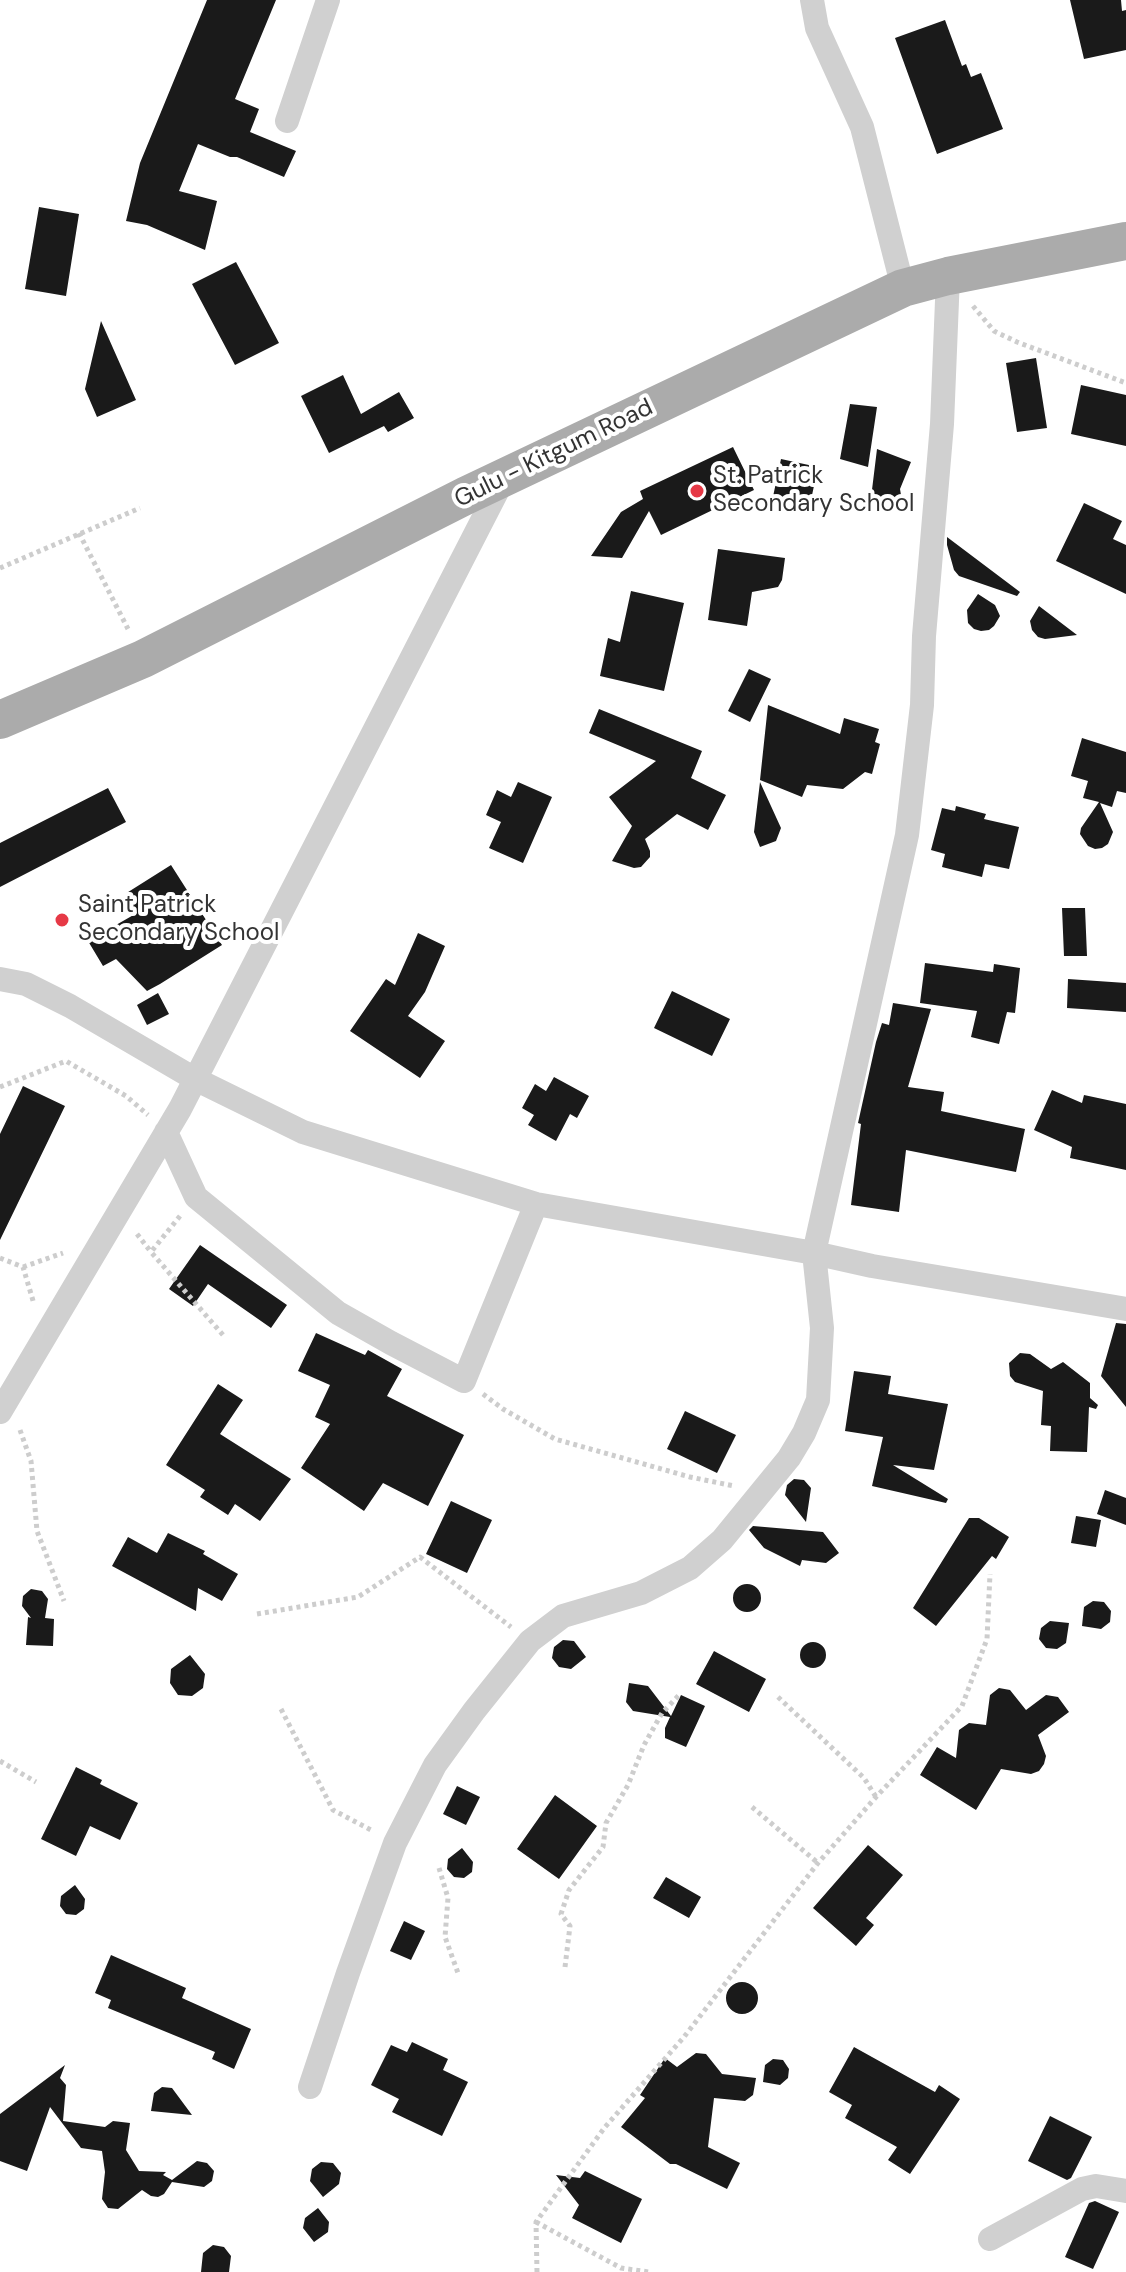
<!DOCTYPE html>
<html>
<head>
<meta charset="utf-8">
<style>
  body { margin:0 }
  canvas { display:block; background:#fff }
</style>
</head>
<body>
<canvas width="1126" height="2272"></canvas>
<script>
const c = document.querySelector('canvas').getContext('2d');
c.lineJoin = 'round';
function fillPath(path, color) { c.fillStyle = color; c.fill(path, 'evenodd'); }
const toPath = rows => new Path2D(rows.map(r => 'M' + r).join(''));
function stroke(path, color, width, dash) { c.strokeStyle = color; c.lineWidth = width; c.lineCap = dash ? 'butt' : 'round'; c.setLineDash(dash || []); c.stroke(path); }
function write(font, color, halo, rows, align = 'center') {
  c.font = font + ' "DM Sans",sans-serif'; c.lineWidth = 8; c.setLineDash([]); c.textBaseline = 'middle'; c.strokeStyle = halo; c.fillStyle = color; for (const [text, x, y, turn = 0] of rows) {
    c.save(); c.translate(x, y); c.rotate((+turn || 0) * Math.PI / 180); c.textAlign = isNaN(turn) ? turn : align; if (halo) c.strokeText(text, 0, 0); c.fillText(text, 0, 0); c.restore();
  }
}
fillPath(toPath([
  [207,0,276,0,235,99,259,109,250,132,296,151,284,177,237,157,230,157,198,144,179,191,217,201,205,250,147,225,126,221,140,163],
  [1070,0,1121,0,1122,11,1126,10,1126,50,1084,59],
  [945,20,962,66,966,64,971,77,981,73,1003,129,937,154,895,38],
  [39,207,79,214,66,296,25,289],
  [236,262,279,343,235,365,192,284],
  [101,321,136,400,97,417,85,389],
  [1036,358,1047,428,1017,432,1006,363],
  [343,375,361,414,399,392,414,418,388,432,384,426,329,453,301,396],
  [1081,385,1126,395,1126,446,1071,434],
  [850,404,877,407,868,467,840,459],
  [733,447,754,490,661,535,649,511,622,558,591,556,621,512,643,499,640,491],
  [877,449,911,462,900,489,902,501,893,511,886,513,872,504,871,498],
  [781,459,818,467,808,514,771,506],
  [1084,503,1122,521,1113,539,1126,545,1126,594,1056,561],
  [947,537,1020,592,1017,596,959,576,954,570,947,545],
  [718,549,785,558,782,580,778,587,752,592,747,626,708,620],
  [631,591,684,603,664,691,600,676,608,638,620,642],
  [978,594,995,605,1000,616,994,626,989,630,981,631,974,629,968,623,967,610],
  [1039,606,1077,635,1045,639,1038,637,1032,630,1030,621],
  [749,669,771,679,750,722,728,711],
  [768,705,840,734,844,718,879,729,875,742,880,744,872,774,865,772,843,789,807,785,802,797,760,780],
  [599,709,702,751,691,778,726,795,708,830,677,814,645,839,650,851,650,857,641,867,634,868,612,861,632,826,609,797,656,761,589,733],
  [1082,738,1126,752,1126,793,1117,791,1112,807,1100,803,1113,832,1108,844,1102,848,1095,849,1088,846,1080,834,1081,828,1099,802,1083,798,1088,781,1071,776],
  [518,782,552,797,523,863,489,848,501,822,486,815,497,790,511,797],
  [760,782,781,828,776,841,760,847,754,832],
  [108,788,126,822,0,887,0,843],
  [956,806,986,814,984,819,1019,827,1009,869,985,864,982,877,942,867,945,854,931,850,942,808,955,811],
  [171,865,222,945,160,984,147,991,116,959,103,966,88,941,137,913,125,894],
  [1062,908,1085,908,1087,956,1064,956],
  [418,933,445,946,425,992,408,1016,445,1041,420,1078,350,1031,386,979,395,985],
  [925,963,993,972,994,964,1020,968,1015,1013,1007,1012,999,1044,971,1037,977,1011,920,1003],
  [1068,979,1126,983,1126,1012,1067,1008],
  [672,991,730,1019,712,1056,654,1028],
  [158,993,169,1014,147,1025,137,1005],
  [893,1003,931,1009,908,1087,944,1092,941,1111,1025,1129,1016,1172,906,1150,899,1212,851,1205,861,1124,858,1123,876,1042,882,1023,889,1025],
  [554,1077,589,1096,577,1118,570,1114,556,1141,528,1125,534,1115,522,1108,535,1084,546,1091],
  [23,1086,65,1106,0,1240,0,1134],
  [1052,1090,1082,1103,1084,1095,1126,1104,1126,1170,1070,1158,1072,1147,1034,1130],
  [200,1245,287,1305,271,1328,208,1284,193,1306,169,1289],
  [1116,1323,1126,1324,1126,1407,1101,1376],
  [316,1333,365,1355,368,1350,402,1369,387,1396,464,1435,428,1506,383,1483,364,1511,301,1468,330,1424,315,1417,330,1385,298,1371],
  [1020,1353,1030,1354,1051,1369,1063,1362,1090,1383,1090,1398,1098,1405,1096,1409,1089,1407,1087,1452,1050,1451,1051,1426,1041,1425,1043,1391,1015,1382,1010,1376,1009,1363],
  [854,1371,891,1376,888,1394,948,1404,934,1470,893,1465,948,1499,946,1503,872,1486,883,1437,845,1431],
  [218,1384,243,1400,220,1434,291,1479,260,1521,235,1504,228,1515,200,1497,205,1490,166,1465],
  [685,1411,736,1435,717,1473,667,1449],
  [794,1479,804,1480,811,1488,806,1522,785,1495,787,1485],
  [1105,1490,1126,1498,1126,1525,1097,1514],
  [451,1501,492,1520,467,1573,426,1554],
  [1076,1516,1101,1520,1096,1547,1071,1543],
  [969,1518,979,1518,1009,1537,996,1559,992,1556,936,1626,913,1608],
  [753,1526,823,1532,839,1553,826,1563,802,1560,800,1566,764,1548,749,1530],
  [168,1533,205,1551,203,1554,238,1574,222,1601,198,1588,196,1611,112,1566,128,1537,157,1553],
  '733 1598a14 14 0 1 1 28 0a14 14 0 1 1-28 0Z',
  [31,1589,42,1591,48,1599,45,1618,54,1619,53,1646,26,1645,28,1617,31,1618,22,1606,23,1596],
  [1093,1601,1104,1602,1111,1611,1110,1622,1101,1629,1082,1626,1084,1607],
  [1050,1621,1069,1623,1066,1643,1057,1649,1046,1648,1039,1639,1041,1628],
  [563,1640,574,1641,586,1657,571,1669,559,1667,552,1658,554,1647],
  '800 1655a13 13 0 1 1 26 0a13 13 0 1 1-26 0Z',
  [714,1651,766,1679,749,1712,696,1684],
  [190,1655,205,1674,203,1688,192,1696,178,1695,170,1683,171,1669],
  [629,1683,648,1686,671,1716,681,1695,705,1706,686,1747,665,1738,665,1728,670,1717,633,1711,626,1702],
  [999,1688,1010,1690,1026,1710,1046,1695,1058,1697,1069,1712,1038,1735,1046,1756,1044,1764,1039,1771,1031,1774,1001,1769,976,1810,920,1775,937,1747,956,1758,959,1730,969,1723,986,1725,990,1695],
  [76,1767,102,1780,100,1784,138,1803,120,1840,90,1826,76,1856,41,1839],
  [457,1786,480,1797,466,1825,443,1814],
  [555,1795,597,1826,559,1879,517,1849],
  [868,1845,903,1875,866,1918,874,1925,856,1946,813,1908],
  [462,1848,473,1862,472,1872,464,1878,454,1877,447,1869,448,1859],
  [666,1877,701,1897,689,1918,653,1898],
  [75,1885,85,1899,84,1909,76,1915,66,1914,60,1906,61,1896],
  [404,1921,425,1931,411,1960,390,1951],
  [111,1955,186,1988,182,1998,251,2029,234,2069,212,2059,215,2052,108,2008,111,2000,95,1993],
  '726 1998a16 16 0 1 1 32 0a16 16 0 1 1-32 0Z',
  [412,2042,448,2059,443,2070,468,2082,442,2136,392,2112,399,2099,371,2085,391,2045,407,2052],
  [854,2047,935,2092,939,2085,960,2099,910,2174,888,2160,897,2147,845,2118,852,2105,829,2092],
  [696,2053,706,2054,722,2074,756,2078,753,2095,745,2101,714,2098,708,2147,740,2163,727,2189,676,2164,670,2164,621,2127,645,2098,640,2095,665,2058,677,2067],
  [773,2059,783,2060,789,2069,788,2078,780,2085,763,2082,765,2065],
  [65,2065,60,2078,66,2085,63,2121,105,2127,113,2121,130,2123,126,2150,139,2171,166,2172,163,2175,172,2180,197,2161,207,2163,214,2171,212,2181,204,2187,172,2182,164,2194,158,2197,151,2196,142,2190,118,2209,108,2208,102,2199,105,2172,102,2151,81,2148,50,2107,27,2171,0,2161,0,2114],
  [162,2087,172,2088,192,2115,151,2111,154,2093],
  [1050,2116,1092,2137,1071,2178,1067,2180,1028,2161],
  [321,2162,333,2163,341,2173,339,2184,323,2197,310,2181,312,2169],
  [585,2171,642,2199,621,2243,572,2218,579,2205,556,2175,580,2178],
  [1095,2201,1119,2212,1093,2269,1065,2257,1089,2203],
  [318,2208,329,2222,328,2232,314,2242,303,2228,305,2218],
  [213,2245,224,2247,231,2256,229,2272,201,2272,203,2253]
]), '#1a1a1a');
stroke(toPath([
  [973,306,994,331,1017,342,1126,383],
  [79,533,128,629],
  [0,568,140,508],
  [0,1087,66,1061,126,1096,148,1115],
  [180,1216,151,1252,223,1335],
  [137,1234,151,1252],
  [0,1258,23,1267,34,1304],
  [23,1267,63,1253],
  [483,1394,503,1409,555,1439,690,1477,734,1486],
  [20,1430,31,1461,37,1531,64,1601],
  [257,1614,358,1597,420,1557,511,1627],
  [778,1697,864,1778,876,1797],
  [281,1709,333,1810,373,1831],
  [0,1761,36,1782],
  [752,1807,818,1863],
  [439,1868,448,1898,445,1937,458,1973],
  [565,1967,570,1926,561,1914,569,1890,603,1847,606,1823,628,1785,644,1745,662,1713,681,1693],
  [536,2222,621,2268,649,2272],
  [537,2272,536,2222,605,2127,684,2037,818,1863,876,1797,962,1706,987,1639,990,1574]
]), '#cdcdcd', 5, [4, 4]);
stroke(toPath([
  [812,0,817,28,862,127,903,288],
  [287,121,328,0],
  [0,979,26,984,70,1006,195,1079,303,1132,536,1204,814,1253,872,1266,1126,1309],
  [166,1132,196,1197,338,1313,391,1343,464,1381,536,1204],
  [0,1412,180,1109,504,478],
  [310,2087,348,1973,395,1843,435,1765,474,1711,530,1641,563,1616,641,1593,690,1568,722,1540,789,1458,804,1433,818,1400,822,1328,814,1253,907,835,922,705,924,636,942,424,948,276],
  [990,2239,1082,2189,1096,2186,1126,2191]
]), '#d0d0d0', 24);
stroke(toPath([
  [0,720,143,659,465,496,903,288,948,276,1126,241]
]), '#ababab', 38);
for (const [x, y, r, color] of [
  [697,491,8,"#e63946"],
  [62,920,8,"#e63946"]
]) { const dot = new Path2D(); dot.arc(x, y, r, 0, 2 * Math.PI); c.fillStyle = color; c.fill(dot); stroke(dot, '#fff', 3); }
write('24px', '#333', '#fff', [
  ["Gulu - Kitgum Road",554,454,-26]
]);
write('24px', '#333', '#fff', [
  ["St. Patrick",713,477],
  ["Secondary School",713,505],
  ["Saint Patrick",78,906],
  ["Secondary School",78,934]
], 'left');
</script>
</body>
</html>
